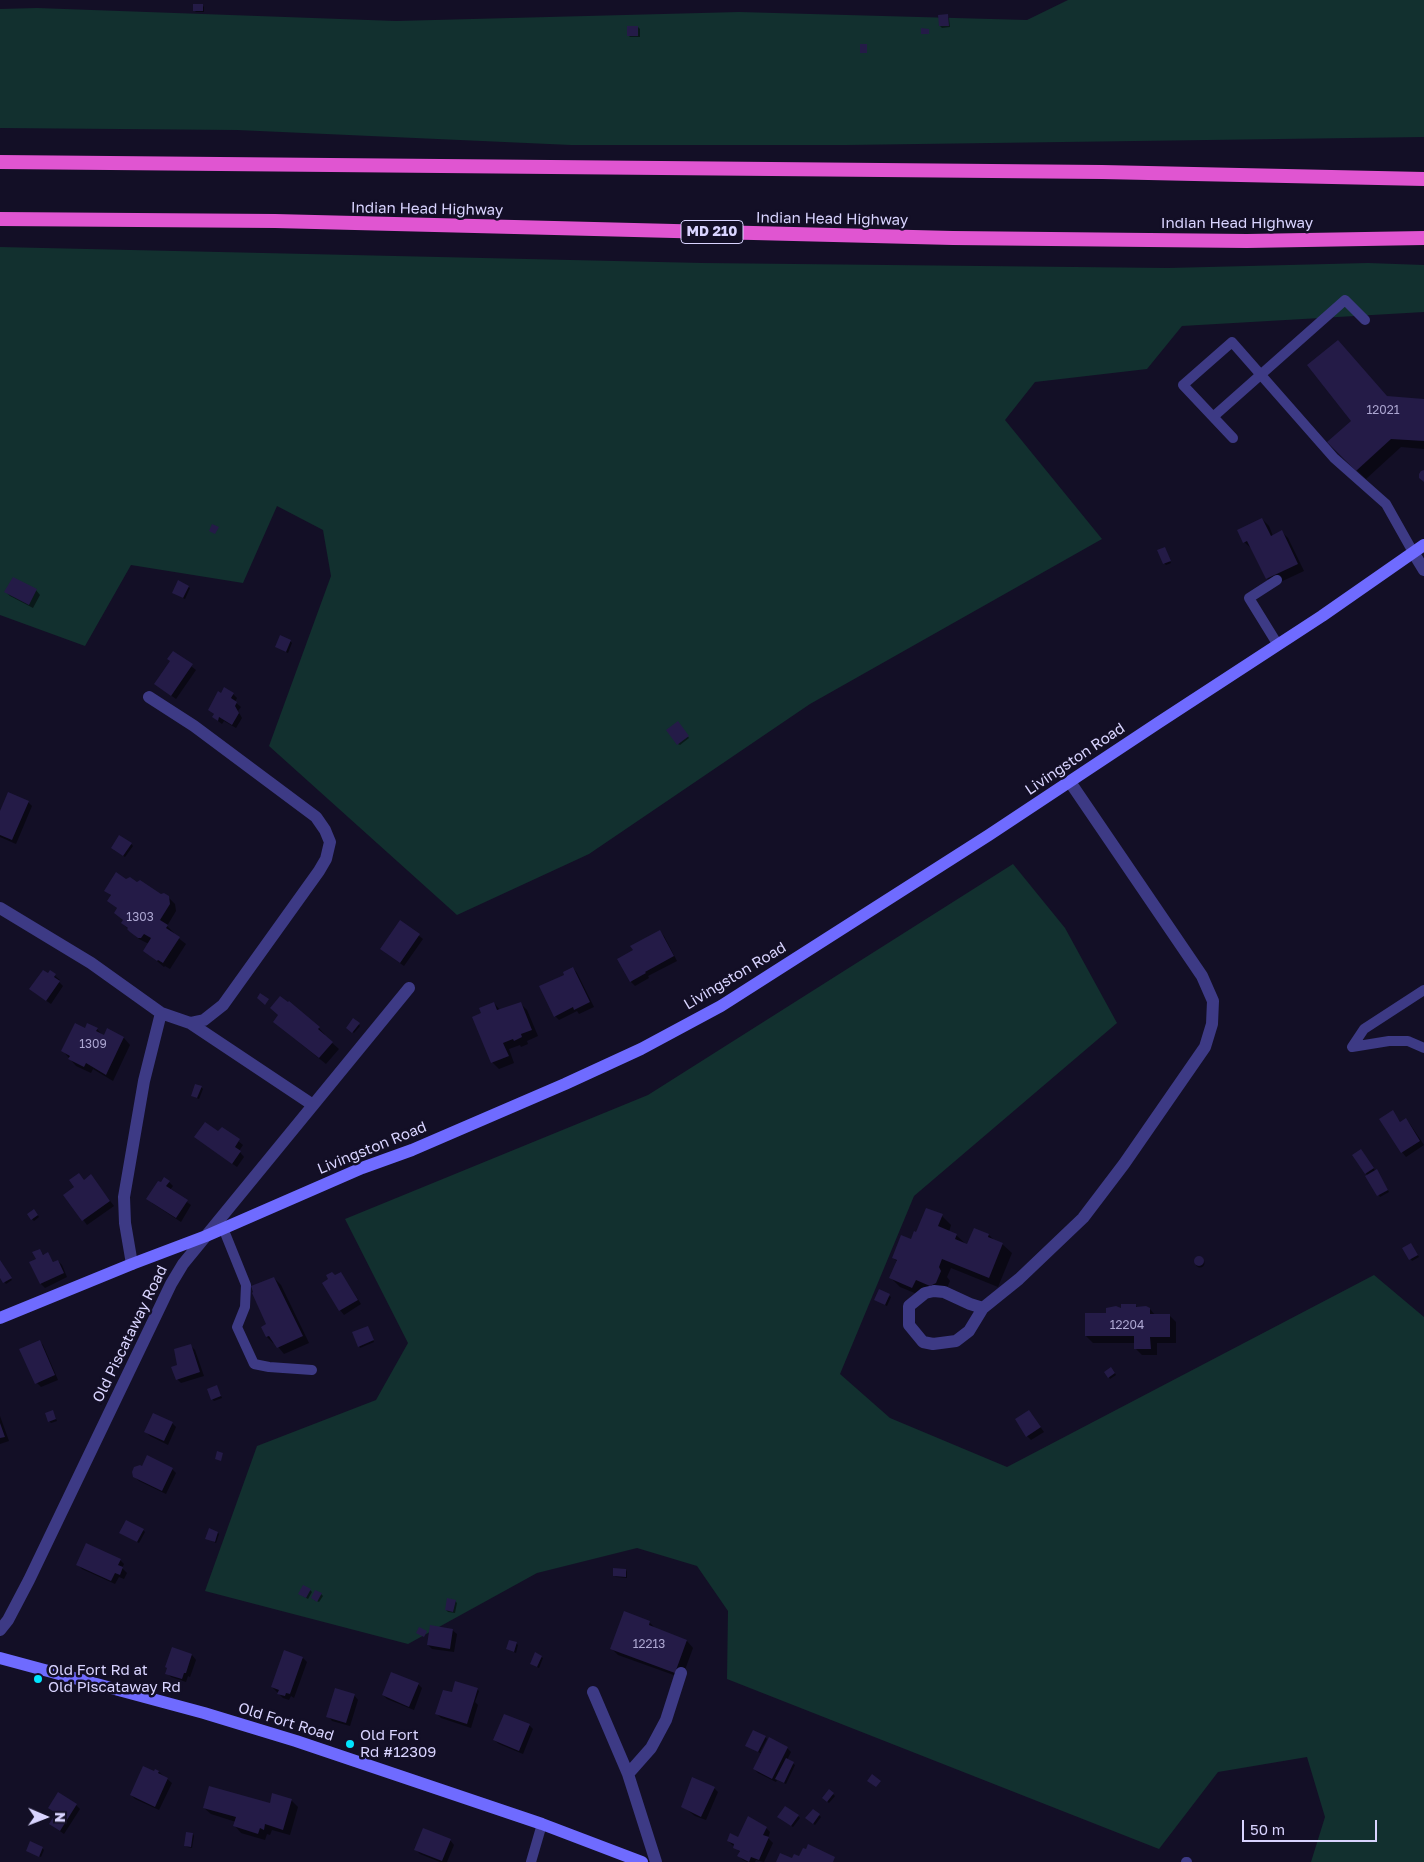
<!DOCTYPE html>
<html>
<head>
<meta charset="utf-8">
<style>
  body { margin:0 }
  #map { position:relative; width:1424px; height:1862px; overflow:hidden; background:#130f26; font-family:"Golos Text",sans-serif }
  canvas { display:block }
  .north { position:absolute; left:20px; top:1792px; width:50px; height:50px; -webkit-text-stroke:4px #130f26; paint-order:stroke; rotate:91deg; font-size:14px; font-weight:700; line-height:20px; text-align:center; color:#d9d4ff }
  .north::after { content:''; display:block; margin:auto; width:18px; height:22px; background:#d9d4ff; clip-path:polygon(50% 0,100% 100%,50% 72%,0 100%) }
  .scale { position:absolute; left:1242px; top:1820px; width:135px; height:22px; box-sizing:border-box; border:2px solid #d9d4ff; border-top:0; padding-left:6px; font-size:15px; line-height:18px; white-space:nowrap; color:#d9d4ff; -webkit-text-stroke:4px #130f26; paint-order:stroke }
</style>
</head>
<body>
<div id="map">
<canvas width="1424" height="1862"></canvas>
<div class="north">N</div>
<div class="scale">50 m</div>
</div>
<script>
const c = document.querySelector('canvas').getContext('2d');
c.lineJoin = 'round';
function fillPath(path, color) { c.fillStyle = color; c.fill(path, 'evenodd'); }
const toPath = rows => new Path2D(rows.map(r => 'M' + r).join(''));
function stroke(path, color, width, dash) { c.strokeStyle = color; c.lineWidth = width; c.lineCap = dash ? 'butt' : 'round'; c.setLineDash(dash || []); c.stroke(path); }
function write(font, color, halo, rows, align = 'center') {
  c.font = font + ' "Golos Text",sans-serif'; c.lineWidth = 5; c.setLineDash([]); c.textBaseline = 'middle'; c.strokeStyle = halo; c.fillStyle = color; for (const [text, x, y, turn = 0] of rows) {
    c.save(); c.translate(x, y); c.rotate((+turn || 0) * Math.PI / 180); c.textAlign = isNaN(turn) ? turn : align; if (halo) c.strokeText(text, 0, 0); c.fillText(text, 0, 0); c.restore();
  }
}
fillPath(toPath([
  [1068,0,1424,0,1424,137,847,145,571,145,237,130,0,128,0,9,37,8,396,21,739,12,1027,20],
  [0,247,703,263,1168,268,1368,263,1424,265,1424,312,1182,326,1147,369,1035,382,1005,420,1102,539,810,704,589,854,457,915,269,746,331,576,323,530,277,506,243,583,131,565,85,646,0,615],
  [1013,864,1065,928,1117,1023,914,1196,840,1374,890,1418,1007,1467,1374,1275,1424,1317,1424,1862,1311,1862,1325,1817,1307,1757,1218,1772,1159,1849,727,1679,728,1611,697,1566,637,1548,537,1573,408,1644,205,1591,257,1446,376,1400,408,1343,345,1219,648,1095]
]), '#12302f');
fillPath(toPath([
  [202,5,204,7,204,12,196,12,194,10],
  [947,16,949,18,950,27,942,28,940,26],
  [638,27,640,29,640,37,630,37,628,35],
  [1424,401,1424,449,1401,447,1366,479,1328,442],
  [1262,519,1269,526,1273,536,1282,532,1288,538,1304,571,1274,585,1267,578,1252,548,1251,548,1244,542],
  [1166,550,1171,563,1166,565,1164,563],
  [13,578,36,590,40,595,33,608,10,596,6,592],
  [188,587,190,588,185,599,175,594],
  [290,641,292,643,288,653,276,647],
  [174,653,196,670,176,699,155,684,171,661],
  [233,694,237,698,235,702,241,707,238,711,242,718,236,728,224,721,222,724,218,721,214,717,215,715,209,710,222,695],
  [679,724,689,738,680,745,678,744],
  [28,802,32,806,16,844,0,837,0,814],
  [131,844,133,846,125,857,114,850],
  [125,880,168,897,175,904,176,911,167,926,174,933,173,934,186,944,170,969,165,966,164,967,145,951,149,944,139,939,122,923,124,921,116,913,118,909,109,901,111,896,106,890],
  [401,922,423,939,404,966,386,953],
  [660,932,664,936,677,961,648,976,649,978,635,986,631,982],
  [573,968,577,973,594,1007,579,1014,577,1011,559,1020,555,1016,566,975],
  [50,972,60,980,58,981,63,986,51,1004,35,993],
  [494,1003,500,1010,520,1003,527,1010,538,1036,527,1041,528,1044,521,1047,520,1045,509,1049,514,1063,499,1069,492,1062,474,1017,483,1014],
  [354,1020,360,1026,354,1033,348,1028],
  [281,1028,319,1028,325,1035,324,1036,339,1049,326,1064],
  [97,1029,104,1037,107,1030,124,1038,130,1045,113,1081,93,1069,91,1073,76,1066,63,1051,86,1030],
  [201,1087,203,1089,199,1099,192,1096],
  [1393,1112,1401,1123,1406,1120,1410,1124,1424,1145,1406,1157,1402,1152],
  [222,1128,243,1145,239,1151,244,1157,237,1167,195,1137,218,1133],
  [1362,1152,1376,1172,1378,1173,1389,1192,1380,1197,1368,1176,1353,1156],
  [91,1176,114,1206,87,1225,65,1195],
  [169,1182,173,1186,170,1190,191,1205,181,1222,152,1203],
  [927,1209,942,1216,951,1225,949,1232,956,1235,968,1246,975,1230,989,1235,994,1240,1002,1244,1012,1253,998,1287,951,1268,947,1277,950,1281,945,1292,922,1296,900,1287,891,1278,898,1262,893,1258,917,1234],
  [36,1213,39,1217,34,1221,32,1219],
  [1411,1244,1419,1257,1412,1261,1404,1249],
  [39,1251,44,1255,48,1254,54,1263,58,1261,62,1265,67,1277,45,1288,41,1284,37,1260],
  '1195.5 1263a4.5 4.5 0 1 1 9 0a4.5 4.5 0 1 1-9 0Z',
  [0,1263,12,1280,6,1284,0,1276],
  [341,1273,361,1304,344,1315,340,1310,336,1276],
  [274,1278,281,1285,309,1343,284,1354,275,1343,273,1343,267,1337],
  [889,1296,891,1297,887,1306,878,1301],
  [1135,1305,1138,1308,1150,1309,1155,1315,1169,1315,1176,1322,1176,1343,1157,1343,1157,1355,1142,1355,1135,1348,1135,1343,1093,1343,1086,1336,1107,1314],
  [368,1327,374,1342,360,1348,359,1346],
  [39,1341,43,1345,58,1380,41,1387,37,1383],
  [190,1345,195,1350,204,1376,181,1383,177,1379,179,1365],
  [1113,1370,1116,1375,1110,1379,1109,1377],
  [216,1386,222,1398,214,1401,212,1399],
  [102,1390,108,1395,101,1405,96,1402],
  [1029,1411,1044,1432,1031,1440,1027,1436],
  [53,1412,57,1421,51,1423,49,1421],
  [0,1416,9,1441,0,1444],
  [172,1423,176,1427,168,1445,150,1436,146,1432],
  [172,1469,176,1473,166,1494,139,1481,134,1476],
  [143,1530,145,1532,139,1543,123,1534],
  [218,1533,219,1534,216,1543,207,1538],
  [120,1560,124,1564,122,1568,127,1573,124,1579,119,1577,115,1584,82,1569,78,1565],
  [626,1570,627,1572,627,1578,616,1577,614,1576],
  [310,1590,312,1592,308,1599,301,1595],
  [321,1594,323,1596,319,1602,314,1600],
  [455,1601,457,1603,455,1613,448,1612,446,1610],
  [649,1622,656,1629,687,1641,693,1648,682,1678,618,1655,611,1648],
  [452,1630,457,1634,454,1652,432,1649,428,1645],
  [516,1643,518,1645,516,1653,507,1649],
  [192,1655,196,1660,190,1677,188,1676,186,1682,171,1677,167,1673],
  [541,1657,543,1658,539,1668,531,1664],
  [303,1658,307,1662,294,1698,291,1696,289,1700,283,1698,272,1687],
  [418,1684,422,1688,414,1710,387,1699,383,1695],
  [477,1689,479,1691,475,1702,478,1705,471,1728,441,1718,437,1714,456,1695],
  [354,1695,358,1700,350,1726,332,1721,328,1716],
  [529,1725,533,1729,523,1754,499,1744,494,1740],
  [765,1737,767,1739,760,1752,762,1753,787,1748,791,1752,787,1760,795,1765,786,1784,777,1780,776,1782,758,1773,754,1769,762,1754,749,1747],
  [159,1772,172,1783,159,1810,135,1799,131,1795,154,1773],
  [714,1788,718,1792,706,1820,695,1816,682,1806],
  [829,1791,835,1796,829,1803,823,1798],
  [291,1800,298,1807,290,1835,272,1830,270,1835,267,1834,265,1840,241,1833,235,1826,236,1822,211,1814,204,1808,271,1805],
  [76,1805,80,1809,64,1834,50,1824,57,1814,50,1808],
  [813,1810,821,1817,815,1825,809,1820],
  [798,1816,800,1818,793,1827,780,1819],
  [766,1828,770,1832,768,1838,773,1843,764,1862,756,1860,755,1862,747,1862,743,1860,739,1856,741,1853,728,1841,739,1839],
  [193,1834,194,1836,192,1848,187,1847,185,1845],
  [450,1840,454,1845,447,1862,440,1862,420,1854,416,1850],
  [42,1848,44,1850,41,1857,29,1852]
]), '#0007');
fillPath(toPath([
  [193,4,203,4,203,11,193,11],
  [948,14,949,26,939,26,938,15],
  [627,26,638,26,638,36,627,36],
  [921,28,929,29,929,34,921,34],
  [860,44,867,44,867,53,860,53],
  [1338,340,1387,396,1424,399,1424,441,1391,439,1356,471,1327,442,1351,421,1307,365],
  [1424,470,1424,482,1419,478,1419,474,1421,471],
  [1262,518,1271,536,1282,530,1298,564,1266,579,1247,541,1243,543,1237,530],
  [212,524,219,527,215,534,209,531],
  [1165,547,1171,561,1163,564,1157,550],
  [13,577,37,589,29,605,4,592],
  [178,580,189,586,183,598,172,593],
  [280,635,291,640,286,652,275,647],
  [173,651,193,664,171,696,154,684,170,661,167,659],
  [224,687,234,693,231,698,237,702,235,706,239,713,232,725,219,717,218,721,212,717,214,714,208,710,218,691,221,693],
  [678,721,689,736,677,745,666,730],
  [8,792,29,801,12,840,0,835,0,811],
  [119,835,132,843,123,856,111,848],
  [116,872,126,879,130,877,137,882,140,880,161,894,164,893,169,896,170,904,160,920,168,925,166,928,180,937,163,963,158,960,157,961,143,951,151,938,144,934,141,938,138,938,130,932,127,929,128,928,121,923,123,920,114,913,117,908,107,901,111,895,104,891],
  [400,920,420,934,400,963,380,949],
  [660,930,674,956,645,972,646,973,630,982,617,959,633,950,630,946],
  [573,967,590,1002,574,1010,573,1007,554,1017,539,986,564,975,563,972],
  [43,970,48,973,50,970,56,974,54,977,60,981,46,1001,29,989],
  [260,993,269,999,265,1005,257,998],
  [280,996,288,1002,289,1001,320,1027,318,1029,333,1042,319,1058,273,1022,278,1015,270,1008],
  [494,1002,497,1010,521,1002,532,1030,521,1034,522,1037,514,1041,513,1039,503,1043,509,1056,491,1063,472,1017,481,1013,479,1008],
  [353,1018,360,1023,352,1033,346,1028],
  [75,1023,85,1028,87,1023,98,1028,96,1031,104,1035,107,1028,124,1037,106,1075,86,1063,84,1067,68,1059,70,1056,61,1051],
  [195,1084,202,1086,197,1098,191,1096],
  [1393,1110,1400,1122,1406,1118,1420,1141,1401,1153,1379,1119],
  [205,1122,218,1131,222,1127,240,1139,235,1147,241,1151,232,1164,194,1137],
  [1361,1149,1374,1168,1365,1174,1352,1155],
  [1377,1169,1388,1190,1377,1196,1365,1176],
  [79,1173,84,1180,91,1174,110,1201,82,1221,63,1195,74,1187,69,1180],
  [164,1177,170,1181,166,1186,188,1200,176,1218,146,1199,158,1181,161,1182],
  [926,1208,943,1214,938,1226,957,1234,955,1239,967,1244,974,1228,989,1234,988,1237,1003,1243,989,1278,942,1259,939,1267,941,1271,936,1283,930,1286,916,1280,912,1288,889,1278,897,1260,892,1258,901,1235,911,1239,914,1231,916,1232],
  [34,1209,38,1215,31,1220,27,1214],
  [1411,1243,1418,1255,1409,1260,1402,1248],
  [40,1249,43,1255,48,1252,53,1262,58,1260,64,1273,40,1284,29,1262,36,1259,32,1252],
  '1194 1261a5 5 0 1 1 10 0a5 5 0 1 1-10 0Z',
  [0,1260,12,1278,3,1283,0,1278],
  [332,1272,335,1275,341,1272,358,1300,339,1311,322,1283,328,1279,326,1275],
  [274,1277,303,1336,277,1348,269,1336,266,1337,261,1327,266,1324,252,1293,253,1292,251,1286],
  [879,1289,890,1294,885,1305,874,1300],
  [1121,1304,1136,1304,1136,1307,1146,1306,1150,1308,1150,1314,1170,1314,1170,1337,1150,1337,1151,1349,1134,1349,1134,1336,1085,1336,1085,1313,1106,1313,1106,1308,1116,1306,1121,1308],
  [368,1326,374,1340,358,1347,352,1332],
  [40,1340,55,1375,35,1384,19,1349],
  [191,1344,200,1372,176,1380,171,1367,177,1365,174,1349],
  [1111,1367,1115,1373,1108,1378,1104,1372],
  [217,1385,221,1396,211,1400,207,1389],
  [101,1388,107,1392,99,1404,93,1400],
  [53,1410,56,1419,48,1422,45,1413],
  [1029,1410,1041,1427,1026,1437,1015,1419],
  [153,1413,173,1422,164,1441,144,1432],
  [0,1423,5,1437,0,1438],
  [217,1451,223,1453,221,1461,215,1459],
  [147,1455,173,1468,162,1491,133,1477,132,1472,134,1467,140,1465,142,1466],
  [126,1520,144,1529,137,1542,119,1533],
  [209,1528,218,1532,215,1542,205,1539],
  [86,1543,121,1559,118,1565,123,1567,120,1575,115,1573,111,1581,76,1565],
  [613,1568,626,1569,626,1577,613,1576],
  [303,1585,311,1589,306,1598,298,1594],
  [315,1590,322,1593,317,1602,311,1598],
  [447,1598,456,1600,453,1612,445,1610],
  [624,1611,650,1621,649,1625,687,1640,675,1673,610,1649],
  [430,1625,453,1629,450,1649,427,1645],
  [419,1627,427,1631,424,1637,416,1633],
  [509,1640,517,1642,514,1652,506,1649],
  [172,1647,192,1654,186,1673,184,1673,182,1679,165,1674,167,1668,165,1667],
  [284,1650,303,1657,290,1694,286,1693,285,1696,277,1694,279,1690,271,1687],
  [535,1652,542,1656,537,1667,530,1664],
  [391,1672,419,1683,409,1707,382,1695],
  [455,1681,478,1688,467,1724,435,1714,443,1690,452,1692],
  [335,1688,355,1694,346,1723,326,1717],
  [504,1714,530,1724,519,1751,493,1740],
  [753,1730,766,1736,758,1752,745,1746],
  [769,1737,788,1747,772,1779,753,1769],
  [786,1758,794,1762,784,1783,775,1779],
  [143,1766,154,1771,155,1769,159,1771,158,1773,168,1778,155,1807,130,1795],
  [872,1774,881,1781,876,1787,867,1781],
  [692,1777,715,1787,701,1817,681,1807],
  [209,1786,270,1803,272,1793,292,1799,283,1830,265,1824,264,1830,260,1828,258,1834,233,1826,236,1817,203,1808],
  [829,1789,834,1793,827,1802,822,1798],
  [58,1792,77,1804,60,1831,49,1824,56,1813,48,1808],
  [785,1806,799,1815,791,1826,777,1817],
  [813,1809,820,1814,813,1824,805,1818],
  [748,1816,767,1827,763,1835,769,1837,759,1860,751,1857,749,1862,737,1856,740,1851,733,1848,734,1844,727,1841,730,1833,738,1837],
  [423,1828,451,1839,442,1861,414,1850],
  [186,1832,193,1833,191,1847,184,1846],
  [30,1841,43,1847,39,1857,26,1851],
  [808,1844,835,1857,833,1862,776,1862,780,1853,792,1858,794,1854,799,1856,803,1848,806,1849]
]), '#241b47');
stroke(toPath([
  [1213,417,1345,300,1365,320],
  [1233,438,1183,385,1232,342,1334,458,1386,504,1413,552],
  [1277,580,1249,598,1278,645],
  [1424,990,1364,1029,1352,1047,1389,1041,1408,1041,1424,1048],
  [223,1228,246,1285,245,1307,237,1327,254,1364,269,1367,312,1370],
  [531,1862,542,1824],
  [1186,1862,1187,1862]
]), '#3d3a85', 10);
stroke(toPath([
  [1413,552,1424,570],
  [0,908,91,963,161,1013,190,1023,204,1020,223,1005,319,871,326,859,330,842,325,830,316,817,194,726,149,697],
  [190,1023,313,1105],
  [132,1264,125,1223,124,1197,144,1081,161,1013],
  [934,1291,944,1292,970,1304,983,1308,969,1331,956,1341,933,1344,923,1342,909,1325,909,1306,925,1293,934,1291],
  [983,1308,1019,1279,1083,1218,1124,1164,1205,1047,1212,1024,1213,1001,1202,976,1070,782],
  [0,1630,8,1620,29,1580,171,1284,183,1264,409,988],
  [593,1692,628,1774,656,1862],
  [628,1774,651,1748,658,1735,666,1720,681,1673]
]), '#3d3a85', 12);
stroke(toPath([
  [0,1318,132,1264,206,1236,362,1168,412,1150,565,1084,641,1049,721,1006,989,835,1158,723,1322,616,1424,545],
  [0,1658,204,1713,296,1741,542,1824,642,1862]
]), '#6f6bff', 12);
stroke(toPath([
  [0,162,1102,172,1424,179],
  [0,219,275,221,953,238,1247,241,1424,238]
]), '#e055d1', 14);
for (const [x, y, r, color] of [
  [38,1679,5,"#00e5ff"],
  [350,1744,5,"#00e5ff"]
]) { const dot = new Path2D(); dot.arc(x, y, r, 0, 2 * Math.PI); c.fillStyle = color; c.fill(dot); stroke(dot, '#130f26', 2); }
write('12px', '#aca6d1', null, [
  ["12021",1383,410],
  ["1303",140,917],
  ["1309",93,1044],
  ["12204",1127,1325],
  ["12213",649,1644]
]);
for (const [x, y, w] of [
  [712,232,62]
]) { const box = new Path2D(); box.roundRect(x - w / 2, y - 11.5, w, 23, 4); c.fillStyle = '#130f26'; c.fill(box); stroke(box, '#d9d4ff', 1); }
write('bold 14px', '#d9d4ff', null, [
  ["MD 210",712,232]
]);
write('15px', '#d9d4ff', '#130f26', [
  ["Indian Head Highway",427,209,1],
  ["Indian Head Highway",832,219,1],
  ["Indian Head Highway",1237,223],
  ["Livingston Road",1075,759,-34],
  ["Livingston Road",735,976,-31],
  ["Livingston Road",372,1148,-22],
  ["Old Piscataway Road",130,1334,-64],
  ["Old Fort Road",286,1722,17]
]);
write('15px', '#d9d4ff', '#130f26', [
  ["Old Fort Rd at",48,1670],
  ["Old Piscataway Rd",48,1687],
  ["Old Fort",360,1735],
  ["Rd #12309",360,1752]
], 'left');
</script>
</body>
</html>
